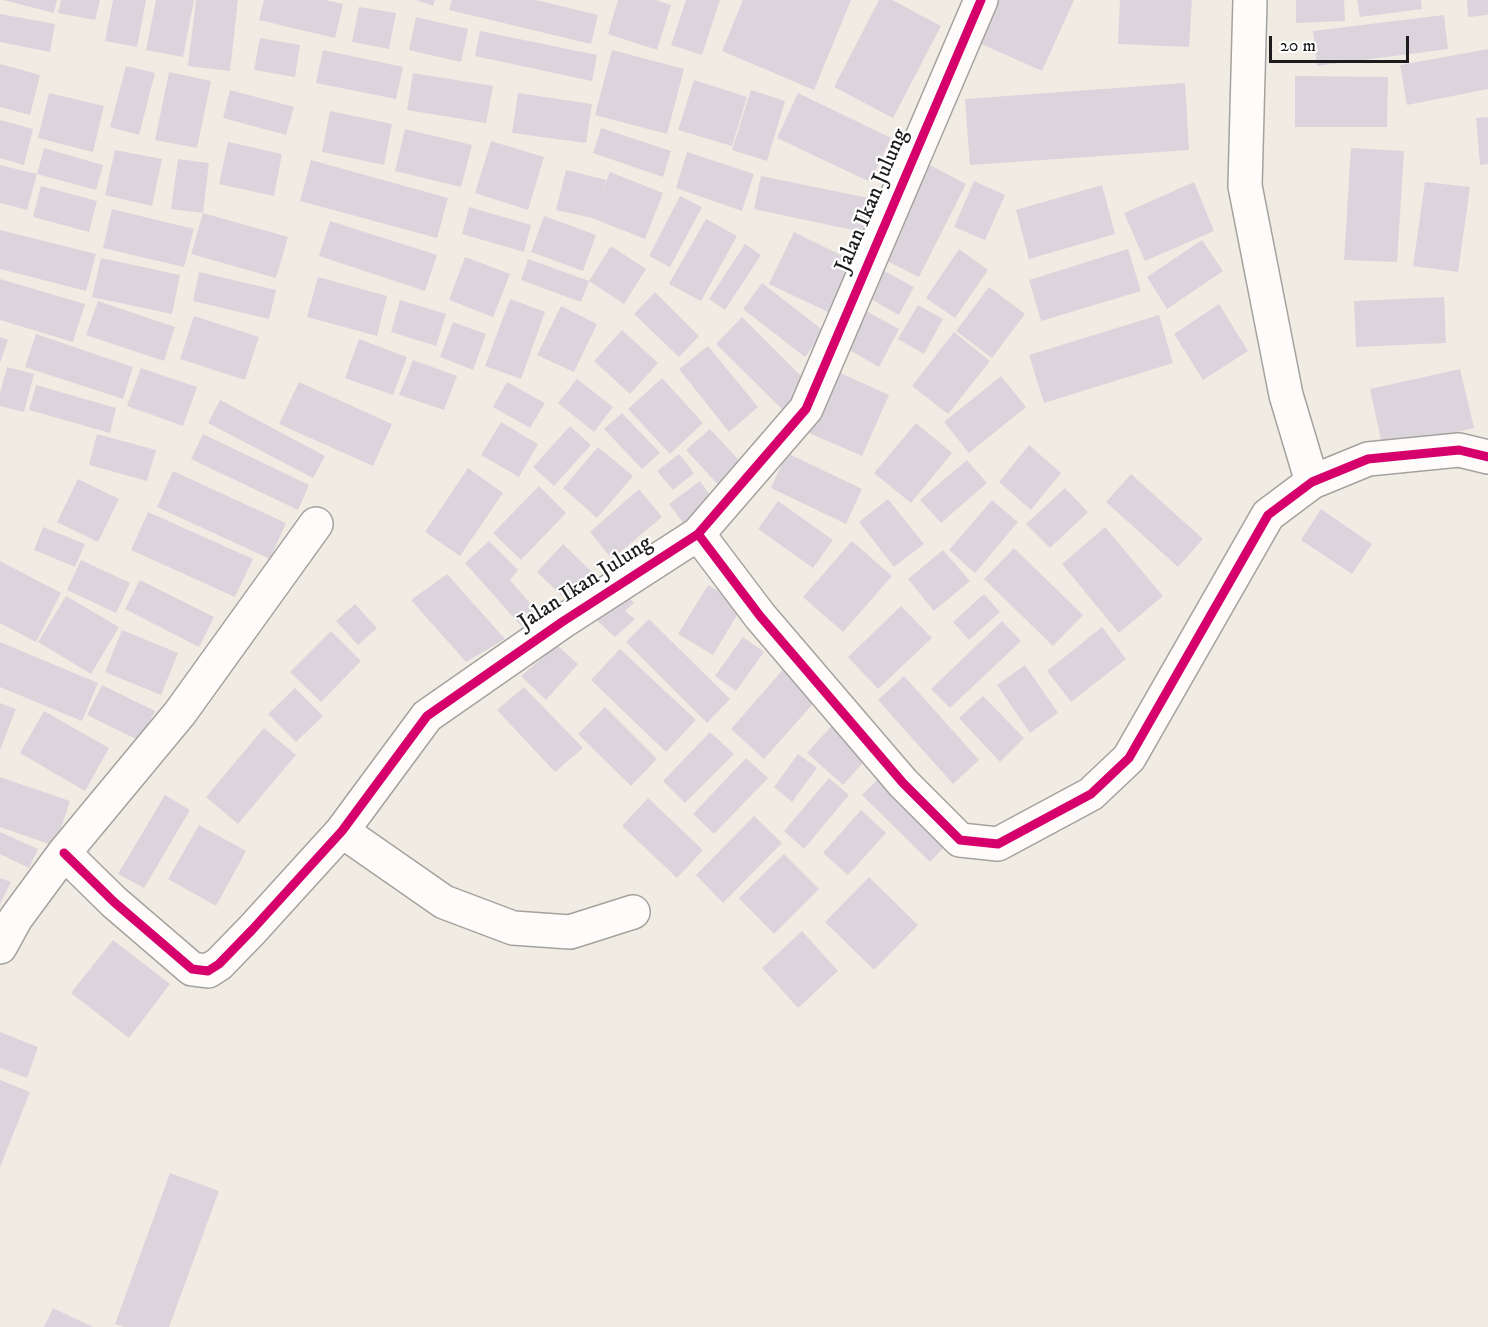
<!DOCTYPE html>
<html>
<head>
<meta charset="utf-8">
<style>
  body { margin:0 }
  #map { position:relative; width:1488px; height:1327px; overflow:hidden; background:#f0ece3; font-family:"IM FELL DW Pica",serif }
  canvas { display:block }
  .scale { position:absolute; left:1269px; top:36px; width:140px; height:27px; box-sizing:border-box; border:3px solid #1c1c1c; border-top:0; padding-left:8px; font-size:18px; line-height:21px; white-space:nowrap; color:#1c1c1c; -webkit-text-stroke:4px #fff; paint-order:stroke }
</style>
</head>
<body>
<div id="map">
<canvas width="1488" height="1327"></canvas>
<div class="scale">20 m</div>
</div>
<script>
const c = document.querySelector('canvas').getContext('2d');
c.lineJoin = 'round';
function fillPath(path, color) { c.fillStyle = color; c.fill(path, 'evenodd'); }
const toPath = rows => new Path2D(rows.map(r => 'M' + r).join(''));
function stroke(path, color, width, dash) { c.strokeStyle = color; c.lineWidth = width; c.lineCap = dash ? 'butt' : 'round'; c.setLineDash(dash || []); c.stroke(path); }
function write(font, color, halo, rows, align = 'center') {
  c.font = font + ' "IM FELL DW Pica",serif'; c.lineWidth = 4.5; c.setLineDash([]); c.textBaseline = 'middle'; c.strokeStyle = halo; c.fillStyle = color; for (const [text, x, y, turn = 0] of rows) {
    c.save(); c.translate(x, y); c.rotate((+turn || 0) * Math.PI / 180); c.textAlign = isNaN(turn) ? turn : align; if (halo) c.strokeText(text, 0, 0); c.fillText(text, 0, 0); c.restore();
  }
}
fillPath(toPath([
  [3,0,57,0,54,13],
  [61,0,100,0,95,20,58,13],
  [113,0,146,0,137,47,105,41],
  [156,0,194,0,183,57,146,50],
  [196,0,238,0,230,71,188,66],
  [264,0,325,0,343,4,335,38,259,20],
  [416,0,435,0,433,6],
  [452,0,536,0,598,15,591,44,449,10],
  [618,0,656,0,671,5,657,50,608,34],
  [686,0,720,0,702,55,671,45],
  [743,0,851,0,814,90,722,51],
  [879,0,892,0,941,26,893,118,834,87],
  [999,0,1074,0,1042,71,979,43],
  [1120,0,1192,0,1189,47,1118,44],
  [1296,0,1344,0,1345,21,1296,23],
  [1357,0,1421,0,1422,9,1360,17],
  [1467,0,1488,0,1488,15,1468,17],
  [359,7,396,13,389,49,352,42],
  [0,14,55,24,50,52,0,42],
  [1444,15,1448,49,1317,66,1313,31],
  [416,17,468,29,461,62,409,50],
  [480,31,597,55,592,81,475,56],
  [260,38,300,45,295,77,254,70],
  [1488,49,1488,89,1407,105,1400,65],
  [323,50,403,67,396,99,316,83],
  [612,50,684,69,667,134,595,115],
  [0,64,40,75,30,115,0,107],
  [126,66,155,73,139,135,110,127],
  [169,72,211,81,197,148,155,140],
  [413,73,493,86,486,123,407,110],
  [1295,76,1388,77,1387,127,1295,127],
  [694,80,747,97,732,146,678,130],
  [1185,83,1189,150,970,165,965,99],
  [230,90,294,107,286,135,223,118],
  [751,90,785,101,767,161,732,150],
  [49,93,104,106,93,152,38,138],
  [518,93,592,104,586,143,512,133],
  [798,93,891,138,870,182,777,138],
  [330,111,392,124,384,165,322,152],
  [1488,117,1488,164,1480,165,1476,118],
  [0,120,33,129,24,165,0,158],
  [601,128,671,151,663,177,593,153],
  [405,129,472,145,461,187,395,171],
  [491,141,544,157,528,210,475,193],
  [228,142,282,154,274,196,219,184],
  [44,148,103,165,96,190,37,174,27,210,0,203,0,165,37,174],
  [1351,148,1404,151,1397,262,1344,260],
  [115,150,162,159,152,206,105,195],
  [687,152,754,174,742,211,676,188],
  [178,159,209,163,203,213,171,209],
  [311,160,448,198,437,238,300,201],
  [924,162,966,184,919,277,877,256],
  [566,170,606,180,601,194,610,172,663,193,645,239,592,218,556,210],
  [761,176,883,201,876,235,754,209],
  [974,181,1005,195,985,240,954,227],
  [1194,182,1214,231,1145,261,1124,213],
  [1425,182,1470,187,1458,272,1413,266],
  [1102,185,1115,234,1029,259,1016,210],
  [41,186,97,201,89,232,33,217],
  [680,196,702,207,670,267,649,256],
  [469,207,531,225,524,252,462,234],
  [112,209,194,229,184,267,103,248],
  [203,213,288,237,276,278,191,254],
  [544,216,596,235,583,271,531,252],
  [706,219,737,236,701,301,669,284],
  [330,221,437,255,425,291,319,256],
  [0,230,96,254,86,291,0,269],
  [794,232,855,262,830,313,769,284],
  [1202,240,1223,271,1167,309,1147,277],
  [745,244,761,255,725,310,709,299],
  [611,246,646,269,624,304,589,281],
  [959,249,988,270,955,318,926,298],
  [1128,249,1141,291,1041,321,1029,280],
  [465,257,510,274,493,317,449,300],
  [101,258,180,275,172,314,92,297],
  [528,259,589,281,581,302,521,280],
  [875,266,914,287,899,315,860,293],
  [199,272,276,290,269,319,193,301],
  [318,277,387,296,377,336,307,317],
  [0,279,85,304,73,342,0,320],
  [762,283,824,331,805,357,743,309],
  [989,287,1025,314,992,358,956,331],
  [655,292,699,336,679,357,634,314],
  [1444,297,1446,343,1356,347,1354,301],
  [510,299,545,312,521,379,485,366],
  [400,300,446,314,436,346,391,332],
  [98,301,175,327,164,361,86,335],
  [1219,304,1248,351,1203,380,1174,334],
  [918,305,943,319,924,354,898,339],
  [561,306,597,324,574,372,537,355],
  [857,306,899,329,879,367,837,343],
  [1159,315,1173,363,1044,403,1029,355],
  [194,316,259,337,245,380,180,359],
  [742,317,809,384,784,411,716,344],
  [453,322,486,334,473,370,440,357],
  [622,330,658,363,630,394,594,361],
  [954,332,990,361,948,414,912,386],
  [36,334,133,367,123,399,25,367],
  [0,337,8,340,0,363],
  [359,339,407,357,393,395,345,378],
  [708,346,758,407,729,432,679,369],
  [413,360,457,376,444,410,399,395],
  [7,367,34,374,24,412,0,406,0,393],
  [141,368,197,387,183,426,127,406],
  [1460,369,1474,428,1383,449,1370,389],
  [836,371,889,395,862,456,809,433],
  [1001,376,1026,407,969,453,944,422],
  [662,378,703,423,670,454,628,409],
  [577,379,613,407,594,432,558,403],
  [299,382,392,424,373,466,279,424],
  [507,382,545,403,530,428,493,407],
  [36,385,116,408,110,433,29,410],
  [220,400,325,456,313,478,208,423],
  [622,413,660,453,642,469,604,429],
  [501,422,538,444,519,477,481,455],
  [916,423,952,453,911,503,874,473],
  [570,426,591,445,554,486,533,467],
  [710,429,747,469,724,491,686,450],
  [97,434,156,450,147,481,89,465],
  [203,434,309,485,298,510,191,459],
  [1029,445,1061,473,1031,510,999,482],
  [598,447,633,476,597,518,563,488],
  [787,453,862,489,846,524,771,488],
  [679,454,694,473,673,490,657,471],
  [967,460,987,483,941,523,920,500],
  [468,468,503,493,460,556,425,532],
  [173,471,286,523,270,559,157,507],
  [1131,474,1203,539,1178,567,1106,502],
  [78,479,119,499,98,542,57,522],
  [700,481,714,501,684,524,669,504],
  [539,486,566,513,521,560,493,533],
  [1065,488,1088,512,1050,548,1026,524],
  [639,489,662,517,612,559,590,532],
  [888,499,924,544,894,567,859,522],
  [992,500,1018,522,975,573,949,550],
  [778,501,833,540,813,568,758,529],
  [1321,509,1372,544,1352,574,1301,540],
  [148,512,253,559,235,597,131,550],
  [43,527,85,544,75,567,34,550],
  [1105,527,1163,596,1119,633,1062,564],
  [489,541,518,570,510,580,540,615,523,628,465,563],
  [852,541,892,576,843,632,803,597],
  [563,544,597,577,571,605,537,572],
  [1014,548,1083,615,1053,646,984,579],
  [943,550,970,581,934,611,908,579],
  [81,560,130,583,116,613,67,590],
  [0,561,61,593,36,642,0,623],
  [447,574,505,639,466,662,411,600],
  [140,580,214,617,199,647,125,609],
  [708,585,743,605,713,655,678,634],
  [621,589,634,603,625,611,635,619,615,637,594,618],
  [984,594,1000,612,969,640,953,622],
  [66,596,119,627,91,674,38,642],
  [355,604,377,628,358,645,336,621],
  [901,606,932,638,878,689,848,657],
  [649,619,730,699,707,723,626,642],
  [1002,621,1021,641,950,708,931,689],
  [1102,627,1126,659,1071,702,1047,671],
  [122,630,178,653,161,695,105,672],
  [331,631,361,661,321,702,290,672],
  [743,637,764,652,736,691,715,676],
  [0,642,98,683,82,721,0,687],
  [557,645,578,664,546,700,521,676],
  [620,649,696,720,666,752,591,680],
  [1025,665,1058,713,1030,733,997,685],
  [785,667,819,697,764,759,731,729],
  [904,676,979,760,953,784,878,700],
  [102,685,155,711,140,741,87,715],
  [524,687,583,748,555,772,497,710],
  [295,688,323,716,296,742,268,714],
  [983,696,1024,738,1000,762,959,718],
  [0,703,16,709,0,750],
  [605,707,657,759,631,786,578,734],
  [44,711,109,748,85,791,20,753],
  [835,722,871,754,843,785,807,753],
  [264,728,296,755,238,824,206,797],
  [710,732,734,754,685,803,663,781],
  [798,754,817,768,792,802,774,787],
  [746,758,768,778,714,834,693,814],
  [884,773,951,840,930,862,862,795],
  [0,777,70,801,55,846,0,827],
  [829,778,849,795,804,849,784,831],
  [165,795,190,810,144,888,118,874],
  [648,798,703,850,677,878,622,826],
  [861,810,886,833,848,875,823,853],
  [754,816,782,843,723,903,696,875],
  [199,825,246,851,216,906,168,879],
  [0,832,38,849,29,868,0,854],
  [784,854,819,889,774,934,739,898],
  [869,877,918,925,874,970,825,922],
  [0,878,11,882,0,904],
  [802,931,838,971,798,1008,762,968],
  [113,940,170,984,129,1038,71,993],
  [0,1032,38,1047,27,1078,0,1068],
  [0,1080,30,1092,0,1167],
  [170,1173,219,1191,169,1327,124,1327,115,1324],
  [53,1308,93,1327,44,1327]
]), '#dcd4dc');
const street = toPath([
  [1250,0,1245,186,1286,395,1312,482],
  [698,534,760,616,903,783,960,840,998,844,1091,794,1129,758,1268,515,1312,482,1368,459,1459,450,1488,457],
  [342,831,444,902,513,928,570,932,633,912],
  [64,853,114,902,192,969,208,971,219,964,252,930,342,831,427,716,562,622,698,534,806,409,981,0],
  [0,947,16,918,64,853,180,713,316,524]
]);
stroke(street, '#a4a29d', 36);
stroke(street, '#fdfcfb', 33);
stroke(toPath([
  [698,534,760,616,903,783,960,840,998,844,1091,794,1129,758,1268,515,1312,482,1368,459,1459,450,1488,457],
  [64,853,114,902,192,969,208,971,219,964,252,930,342,831,427,716,562,622,698,534,806,409,981,0]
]), '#d6006c', 9);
write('22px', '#1c1c1c', '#fff', [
  ["Jalan Ikan Julung",873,201,-67],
  ["Jalan Ikan Julung",586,584,-33]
]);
</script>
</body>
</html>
